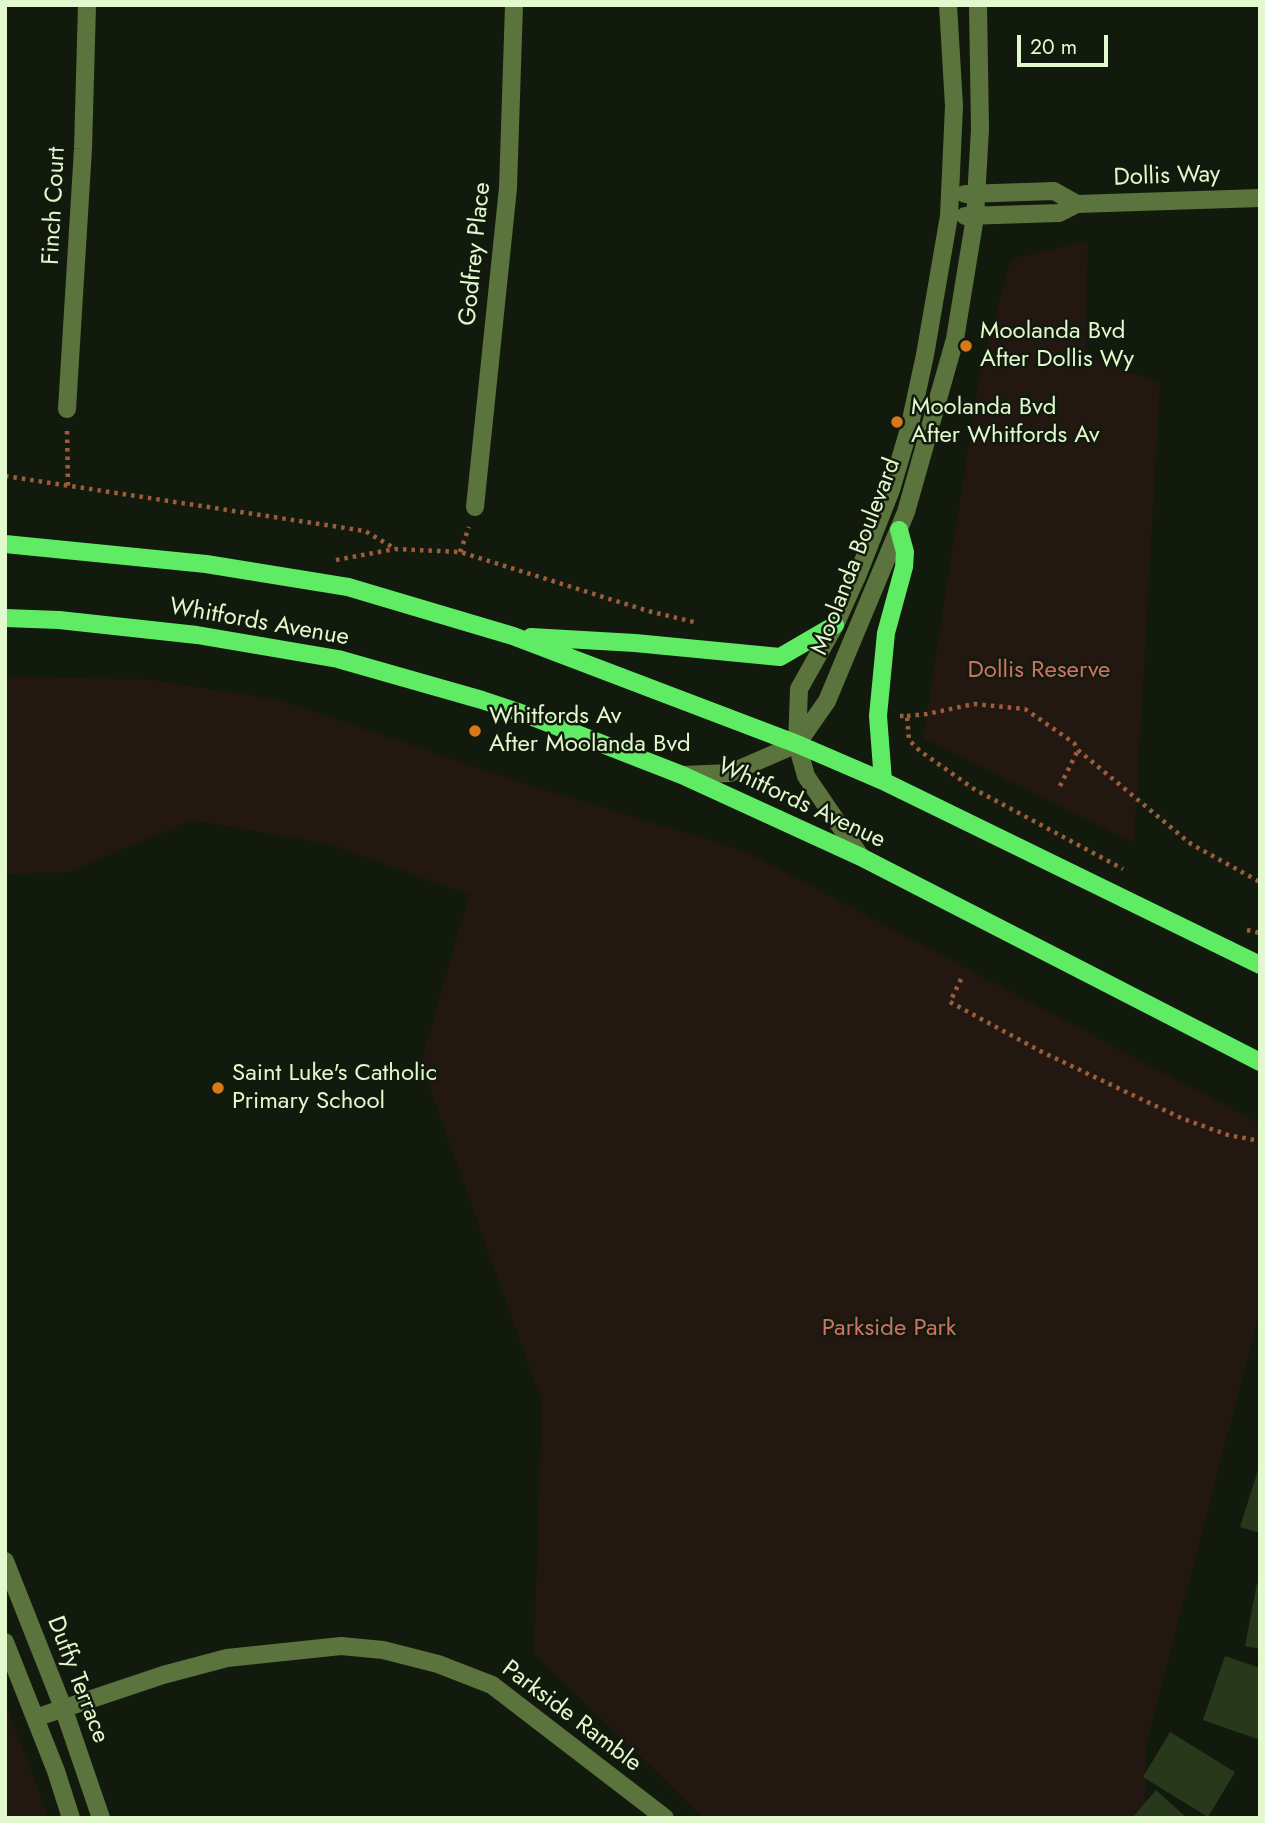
<!DOCTYPE html>
<html>
<head>
<meta charset="utf-8">
<style>
  body { margin:0 }
  #map { position:relative; width:1265px; height:1823px; overflow:hidden; background:#121a0d; font-family:Jost,sans-serif }
  canvas { display:block }
  .frame { position:absolute; inset:0; border:7px solid #e1f9cc; pointer-events:none }
  .scale { position:absolute; left:1017px; top:35px; width:91px; height:32px; box-sizing:border-box; border:4px solid #e1f9cc; border-top:0; padding-left:9px; font-size:21px; line-height:24px; white-space:nowrap; color:#e1f9cc; -webkit-text-stroke:5px #121a0d; paint-order:stroke }
</style>
</head>
<body>
<div id="map">
<canvas width="1265" height="1823"></canvas>
<div class="frame"></div>
<div class="scale">20 m</div>
</div>
<script>
const c = document.querySelector('canvas').getContext('2d');
c.lineJoin = 'round';
function fillPath(path, color) { c.fillStyle = color; c.fill(path, 'evenodd'); }
const toPath = rows => new Path2D(rows.map(r => 'M' + r).join(''));
function stroke(path, color, width, dash) { c.strokeStyle = color; c.lineWidth = width; c.lineCap = dash ? 'butt' : 'round'; c.setLineDash(dash || []); c.stroke(path); }
function write(font, color, halo, rows, align = 'center') {
  c.font = font + ' Jost,sans-serif'; c.lineWidth = 5; c.setLineDash([]); c.textBaseline = 'middle'; c.strokeStyle = halo; c.fillStyle = color; for (const [text, x, y, turn = 0] of rows) {
    c.save(); c.translate(x, y); c.rotate((+turn || 0) * Math.PI / 180); c.textAlign = isNaN(turn) ? turn : align; if (halo) c.strokeText(text, 0, 0); c.fillText(text, 0, 0); c.restore();
  }
}
fillPath(toPath([
  [1088,240,1085,356,1160,383,1134,843,923,738,981,367,1011,259],
  [5,676,153,680,279,700,529,785,745,851,1260,1124,1260,1311,1146,1745,1145,1818,704,1818,534,1654,542,1402,421,1063,469,895,330,844,191,820,69,872,5,874],
  [5,1703,49,1818,5,1818]
]), '#231811');
fillPath(toPath([
  [1259,1467,1260,1467,1260,1533,1240,1527],
  [1257,1583,1260,1584,1260,1649,1245,1646],
  [1225,1656,1260,1668,1260,1740,1203,1720],
  [1170,1732,1235,1772,1208,1817,1143,1777],
  [1156,1790,1187,1818,1132,1818]
]), '#27381b');
stroke(toPath([
  [67,431,68,486],
  [5,476,365,531,394,548],
  [460,552,469,527],
  [336,560,395,549,460,552,648,611,694,622],
  [900,716,907,716,909,740,920,751,974,789,1123,869],
  [907,716,927,714,974,704,1025,709,1074,743,1078,750,1191,844,1260,882],
  [1060,786,1078,750],
  [1247,930,1260,933],
  [961,979,950,1002,1042,1052,1181,1118,1228,1135,1260,1141]
]), '#9e5d3a', 4.5, [3.5, 5]);
stroke(toPath([
  [965,194,1054,191,1077,204],
  [965,216,1059,213,1077,204,1260,198],
  [67,409,83,149,87,5],
  [475,507,508,188,514,5],
  [682,775,730,773,797,744,827,701,906,512,955,339,975,217,980,129,978,5],
  [861,857,806,776,797,744,799,689,835,625,858,574,891,490,909,429,925,355,949,216,954,106,948,5],
  [5,1561,64,1710,101,1818],
  [5,1642,56,1771,71,1818],
  [35,1718,163,1675,227,1658,341,1646,383,1650,438,1664,492,1685,665,1818]
]), '#5b733d', 18);
stroke(toPath([
  [5,544,206,564,348,587,513,636,797,744,883,781,1260,965],
  [5,618,59,620,197,635,338,659,482,700,533,717,682,775,861,857,1260,1062],
  [531,637,635,643,780,657,835,625],
  [883,781,878,716,886,633,904,567,905,552,899,530]
]), '#60eb65', 18);
for (const [x, y, r, color] of [
  [966,346,7,"#d67a1a"],
  [897,422,7,"#d67a1a"],
  [475,731,7,"#d67a1a"],
  [218,1088,7,"#d67a1a"]
]) { const dot = new Path2D(); dot.arc(x, y, r, 0, 2 * Math.PI); c.fillStyle = color; c.fill(dot); stroke(dot, '#121a0d', 2.5); }
write('24px', '#e1f9cc', '#121a0d', [
  ["Dollis Way",1167,177,-2],
  ["Finch Court",55,206,-87],
  ["Godfrey Place",476,254,-84],
  ["Moolanda Boulevard",857,557,-69],
  ["Whitfords Avenue",259,623,10],
  ["Whitfords Avenue",801,804,25],
  ["Duffy Terrace",77,1680,69],
  ["Parkside Ramble",571,1717,37]
]);
write('24px', '#e1f9cc', '#121a0d', [
  ["Moolanda Bvd",980,332],
  ["After Dollis Wy",980,360],
  ["Moolanda Bvd",911,408],
  ["After Whitfords Av",911,436],
  ["Whitfords Av",489,717],
  ["After Moolanda Bvd",489,745],
  ["Saint Luke's Catholic",232,1074],
  ["Primary School",232,1102]
], 'left');
write('24px', '#ce7362', '#121a0d', [
  ["Dollis Reserve",1039,671],
  ["Parkside Park",889,1329]
]);
</script>
</body>
</html>
